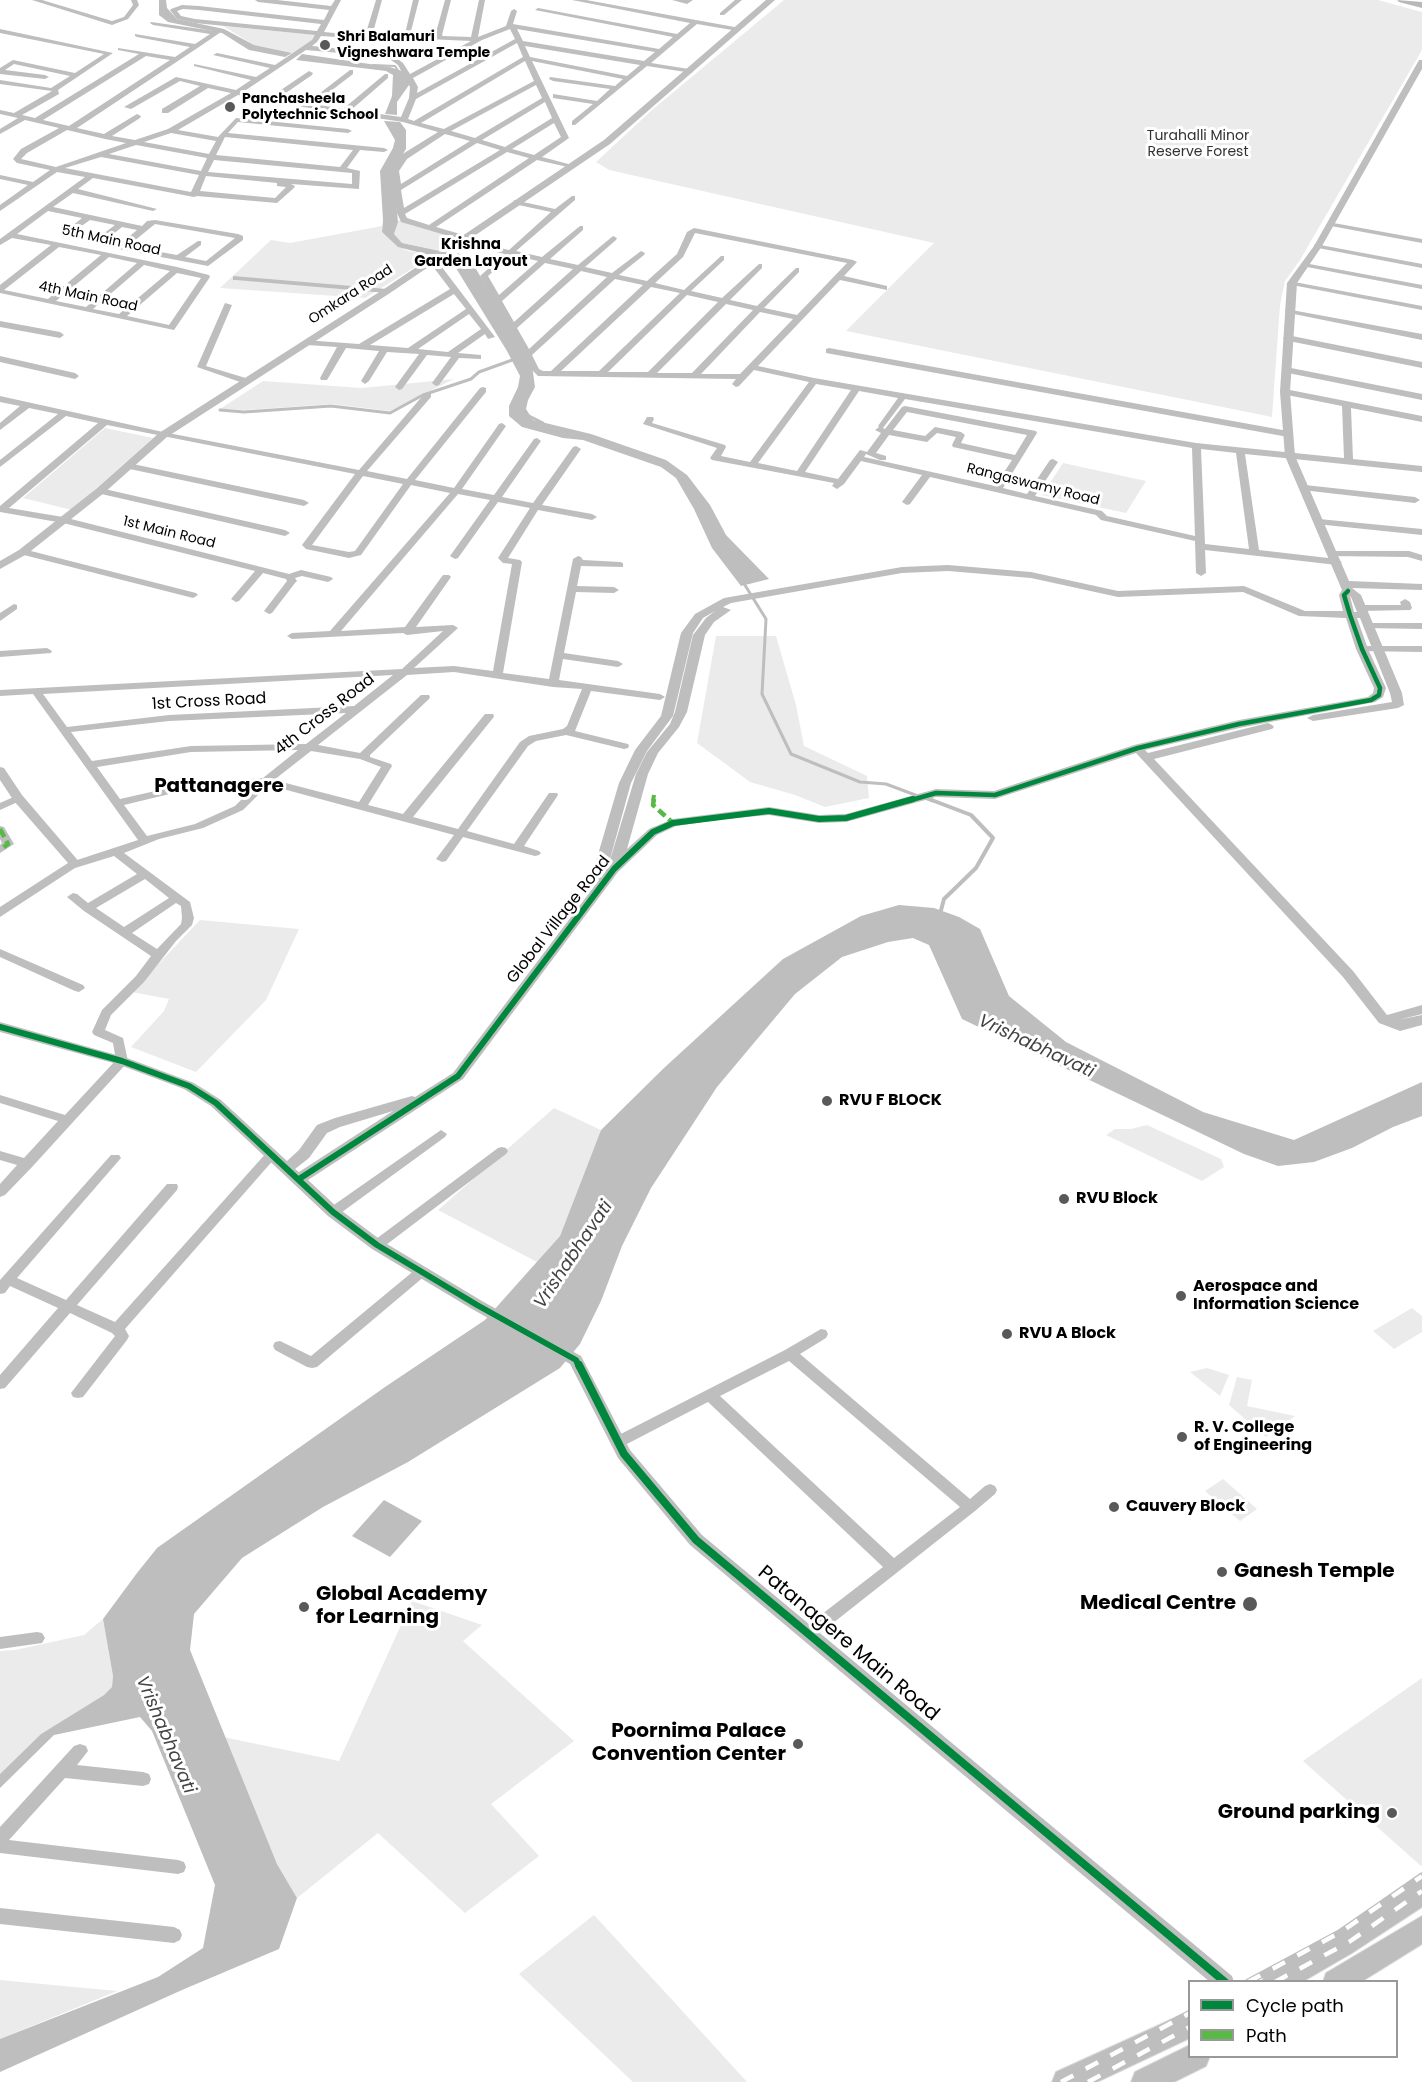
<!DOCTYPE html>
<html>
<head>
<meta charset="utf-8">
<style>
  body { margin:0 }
  #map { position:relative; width:1422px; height:2082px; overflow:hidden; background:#fff; font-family:Poppins,sans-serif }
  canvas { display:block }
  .legend { position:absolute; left:1188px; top:1980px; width:210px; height:78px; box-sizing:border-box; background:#fff; border:2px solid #999; margin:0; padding:8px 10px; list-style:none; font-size:18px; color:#000 }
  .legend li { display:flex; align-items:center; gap:12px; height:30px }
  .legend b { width:30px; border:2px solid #999 }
</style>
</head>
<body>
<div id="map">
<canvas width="1422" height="2082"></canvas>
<ul class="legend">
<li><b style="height:8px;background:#00873e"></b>Cycle path</li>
<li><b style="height:8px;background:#58b947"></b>Path</li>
</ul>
</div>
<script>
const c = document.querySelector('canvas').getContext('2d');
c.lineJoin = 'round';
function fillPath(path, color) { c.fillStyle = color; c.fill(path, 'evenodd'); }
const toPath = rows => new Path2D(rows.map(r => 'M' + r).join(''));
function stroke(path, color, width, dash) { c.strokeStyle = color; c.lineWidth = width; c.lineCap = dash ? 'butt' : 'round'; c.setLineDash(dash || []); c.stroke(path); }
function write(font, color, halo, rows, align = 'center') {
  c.font = font + ' Poppins,sans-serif'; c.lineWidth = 6; c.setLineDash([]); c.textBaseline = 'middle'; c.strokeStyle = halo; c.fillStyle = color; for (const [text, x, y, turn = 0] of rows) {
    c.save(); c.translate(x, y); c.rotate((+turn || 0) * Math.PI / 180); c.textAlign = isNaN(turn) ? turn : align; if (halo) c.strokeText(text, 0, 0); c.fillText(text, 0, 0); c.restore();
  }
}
fillPath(toPath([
  [784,0,1378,0,1422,12,1422,50,1300,260,1285,281,1280,305,1272,417,846,331,934,243,609,170,596,162,652,110],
  [223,26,316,35,309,44,292,53,254,45],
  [398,220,461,238,440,251,402,243,394,234],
  [382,226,382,232,405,250,433,256,365,298,220,288,271,240,290,243],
  [454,379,390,411,332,404,246,410,220,409,263,381,362,388],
  [105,428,153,438,72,510,23,498],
  [1063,463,1146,481,1126,513,1042,495],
  [716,636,776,636,796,705,804,746,867,776,869,798,825,807,795,795,750,782,697,743],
  [200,920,299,929,266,1000,196,1072,131,1047,164,1011,169,999,132,992],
  [554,1108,601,1130,560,1236,537,1262,438,1210],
  [1147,1125,1221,1159,1224,1167,1202,1181,1106,1135,1115,1129,1131,1129],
  [1412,1308,1422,1316,1422,1332,1394,1349,1373,1331],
  [1207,1368,1229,1375,1220,1396,1190,1372],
  [1237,1377,1252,1380,1247,1406,1295,1416,1266,1437,1229,1405],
  [1223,1479,1257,1509,1240,1521,1205,1491],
  [412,1601,482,1625,463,1641,574,1741,491,1804,539,1856,465,1913,378,1833,297,1898,277,1864,223,1737,339,1761],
  [103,1619,113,1676,112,1687,104,1695,41,1734,0,1774,0,1651,15,1650,84,1635],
  [1422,1678,1422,1865,1421,1866,1303,1761],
  [594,1915,675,2003,747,2082,633,2082,519,1974],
  [0,1980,117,1991,0,2039]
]), '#ebebeb');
fillPath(toPath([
  [159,0,166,0,167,8,177,19,224,29,254,45,292,53,285,57,249,50,222,33,168,22,159,15],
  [302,54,390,67,402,71,408,77,409,85,397,102,397,115,385,114,392,96,393,75,386,71,296,60],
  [384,121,400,122,406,130,406,149,393,170,398,222,394,234,402,243,440,251,433,256,398,247,382,232,383,220,380,171,393,148,395,140],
  [458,253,472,262,532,365,535,387,528,400,526,409,533,420,591,434,666,460,687,475,710,505,726,535,769,579,741,586,712,548,694,509,676,478,661,467,583,440,563,438,522,427,509,416,509,406,518,387,520,376,507,351,451,260],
  [899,905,934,908,959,917,980,929,1009,996,1066,1042,1203,1112,1294,1140,1422,1082,1422,1116,1393,1127,1352,1148,1314,1162,1278,1166,1244,1154,962,1019,929,945,913,938,888,942,842,957,795,994,717,1087,651,1188,622,1246,601,1301,580,1344,560,1368,408,1462,323,1507,242,1558,194,1614,190,1650,277,1864,297,1898,279,1949,182,1990,0,2072,0,2039,158,1977,203,1948,215,1885,152,1731,140,1717,54,1735,0,1788,0,1774,41,1734,104,1695,112,1687,113,1676,103,1619,137,1573,157,1548,385,1387,485,1320,560,1236,601,1130,664,1068,783,959,861,916],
  [384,1500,422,1521,390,1557,352,1536]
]), '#bebebe');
stroke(toPath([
  [373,65,395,66,399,72],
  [443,253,459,258]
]), '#bebebe', 2);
stroke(toPath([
  [220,410,244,412,331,406,390,413,423,395,471,379,479,372,515,359],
  [529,416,543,423],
  [743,582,766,619,762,694,791,754,860,782,886,784,918,796],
  [925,798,933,801]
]), '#bebebe', 3);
stroke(toPath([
  [929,799,971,815,993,838,976,868,944,899,940,914]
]), '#bebebe', 4);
const trunk = toPath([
  [1422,1880,1422,1907,1352,1953,1302,1982,1262,1982,1265,1973,1332,1935,1413,1883,1422,1880],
  [1422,1916,1422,1944,1361,1982,1323,1982,1326,1973,1422,1916],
  [1190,2011,1190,2038,1097,2082,1052,2082,1056,2072,1190,2011],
  [1190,2045,1190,2056,1210,2056,1206,2066,1174,2082,1131,2082,1135,2072,1190,2045]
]);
stroke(trunk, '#dbdbdb', 2);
fillPath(toPath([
  [32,0,42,0,112,21,124,17,133,5,131,0,137,0,139,5,128,19,112,25,32,0],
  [255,0,277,0,331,6,335,0,341,0,324,32,365,36,376,0,382,0,372,36,368,39,321,36,317,42,312,46,373,52,395,57,403,63,410,74,471,41,404,38,413,0,419,0,410,35,435,36,445,0,451,0,442,35,443,36,471,37,479,0,485,0,478,37,506,26,511,11,514,9,517,11,513,24,659,49,673,37,535,10,538,8,677,34,690,23,572,0,586,0,740,28,741,29,738,31,697,24,651,63,689,69,693,71,692,73,647,66,575,125,572,125,572,121,593,104,553,98,553,94,597,101,610,89,553,81,549,79,550,77,615,86,623,79,532,61,569,138,542,157,576,166,572,168,537,160,436,227,467,236,468,238,466,240,509,250,551,212,514,204,514,200,555,209,572,196,575,196,575,200,516,251,542,257,580,226,583,226,583,230,550,259,578,265,613,236,617,238,616,240,585,267,612,273,641,251,645,253,644,255,619,275,647,281,677,254,687,232,694,228,853,260,857,262,844,276,887,286,887,290,840,280,758,366,814,378,1196,443,1344,458,1342,406,1282,394,1282,390,1285,389,1422,416,1422,422,1351,408,1353,459,1422,466,1422,472,1245,454,1259,550,1337,559,1342,562,1337,565,1205,550,1206,573,1201,576,1196,573,1195,541,1101,520,1096,515,930,477,910,504,907,505,902,502,922,475,861,461,844,484,837,489,832,486,834,483,712,460,710,458,717,448,643,424,647,417,653,417,654,419,652,423,725,445,726,447,721,456,750,462,809,382,754,370,739,386,736,387,732,384,736,379,538,376,532,370,480,276,505,254,457,243,456,241,459,239,401,222,397,213,391,171,401,155,438,132,403,122,270,102,238,95,178,130,218,137,236,118,348,129,352,131,348,133,238,122,228,133,384,148,388,150,384,152,360,150,347,168,360,171,359,189,291,184,295,186,294,188,277,203,197,196,194,197,93,178,78,189,157,209,153,211,73,193,53,207,142,226,147,221,155,220,238,234,243,236,243,240,208,266,119,249,119,245,137,230,122,227,101,244,95,244,95,240,115,225,90,220,70,234,67,234,67,230,82,218,48,211,17,234,177,267,209,275,210,277,174,330,0,293,0,285,51,245,12,238,0,245,0,239,85,177,57,172,0,211,0,205,28,185,0,179,0,175,33,182,50,170,17,163,13,159,21,149,59,128,25,120,0,134,0,129,18,118,0,114,0,110,14,113,52,91,0,84,0,80,51,88,70,76,14,64,5,70,45,75,49,77,45,79,0,74,0,68,13,60,75,73,104,54,0,33,0,29,113,53,58,90,59,94,22,115,35,118,139,54,118,50,118,48,175,57,190,47,137,37,135,36,135,34,195,44,210,34,153,25,150,23,151,22,215,31,221,30,221,32,199,47,77,128,104,134,137,114,141,116,140,118,112,136,135,140,168,129,231,93,208,88,168,113,162,113,162,109,200,86,180,81,131,109,124,107,176,77,236,90,251,80,194,66,194,64,256,77,270,68,213,55,217,53,275,65,312,40,315,35,195,23,177,19,170,10,171,9,182,5,199,6,324,20,329,10,258,2,255,0],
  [183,9,199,10,321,24,317,31,195,19,181,16,177,11,183,9],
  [510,29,515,39,417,93,418,87,413,78,482,40,510,29],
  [517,29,655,52,644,61,523,41,517,29],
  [517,43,523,57,414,121,408,119,416,99,517,43],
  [525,46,640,65,627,76,530,57,525,46],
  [306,50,373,56,391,60,398,65,410,87,409,98,401,117,351,110,388,78,388,74,385,74,343,109,314,104,353,74,353,70,350,70,307,103,277,99,312,75,313,73,309,71,269,98,243,92,306,50],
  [146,56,170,60,69,126,43,120,146,56],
  [525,61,534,81,444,129,421,123,525,61],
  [536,85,542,98,475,138,451,131,536,85],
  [545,102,552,118,505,147,482,140,545,102],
  [554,123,561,137,534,155,512,149,554,123],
  [67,130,105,139,126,143,56,167,21,159,27,153,67,130],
  [171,133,216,141,209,154,144,142,171,133],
  [445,134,470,141,401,184,399,171,407,159,445,134],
  [225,137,353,150,340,167,216,155,225,137],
  [477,143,500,150,404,208,401,190,477,143],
  [136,145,207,158,201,171,109,154,136,145],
  [507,152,529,158,429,225,407,218,405,214,507,152],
  [101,157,199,175,191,192,65,168,101,157],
  [214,160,352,173,352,184,208,172,214,160],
  [206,176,277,183,277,186,286,187,275,198,200,191,206,176],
  [155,224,235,238,206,261,185,257,201,245,201,241,198,241,177,255,128,246,155,224],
  [695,233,847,263,797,315,764,308,799,272,799,268,796,268,757,306,730,300,762,268,762,264,759,264,722,298,691,291,724,260,724,256,721,256,684,290,655,283,683,257,695,233],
  [59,247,101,255,48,299,4,290,59,247],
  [512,255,538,261,499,295,488,276,512,255],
  [109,257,137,263,86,307,56,301,109,257],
  [545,263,573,269,514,322,502,301,545,263],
  [144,265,170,271,119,314,93,309,144,265],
  [581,271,607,277,529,349,517,328,581,271],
  [177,273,201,278,169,325,127,316,177,273],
  [615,279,643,285,551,371,543,371,539,369,532,355,615,279],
  [651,287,680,293,599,371,561,371,651,287],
  [687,295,718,302,648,372,608,372,687,295],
  [726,304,753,310,692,373,657,373,726,304],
  [760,312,793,319,740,374,701,374,760,312],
  [816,384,851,390,797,471,758,463,816,384],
  [859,391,898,398,878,426,879,427,875,430,881,433,867,452,860,450,838,479,805,472,859,391],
  [905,399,1192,448,1195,536,1107,516,1102,511,1035,496,1058,462,1053,459,1050,460,1027,494,1003,488,1037,433,1036,431,905,406,902,407,885,429,883,428,905,399],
  [907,412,1027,435,1015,455,961,443,965,435,961,432,935,427,925,436,893,430,907,412],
  [937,433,956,437,952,445,953,447,1012,460,995,486,864,457,866,454,880,460,886,460,886,456,876,453,889,435,927,442,937,433],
  [1201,449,1236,453,1249,549,1205,544,1201,449],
  [672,0,693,0,687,4,672,0],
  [735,0,742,0,724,15,720,15,720,13,735,0],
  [1328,222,1422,239,1422,243,1331,226,1327,224,1328,222],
  [1315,244,1422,264,1422,268,1318,248,1314,246,1315,244],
  [429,258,435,258,495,337,488,339,485,334,458,353,481,355,481,359,459,358,439,385,436,386,432,383,451,357,427,355,402,389,399,390,395,387,419,354,387,352,369,381,365,384,361,381,379,351,346,348,327,380,321,380,320,378,337,347,307,345,304,344,304,340,359,344,450,289,428,260,429,258],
  [454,294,466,309,408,348,370,345,454,294],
  [469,314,481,329,448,352,418,349,469,314],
  [1304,263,1422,285,1422,289,1307,267,1303,265,1304,263],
  [233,276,387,289,391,291,387,293,236,280,233,280,233,276],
  [1289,281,1422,306,1422,310,1292,285,1289,285,1289,281],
  [225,303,232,305,206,366,249,379,249,383,243,383,197,367,225,303],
  [1286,309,1422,334,1422,340,1289,313,1285,311,1286,309],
  [0,321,60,332,64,335,60,338,0,327,0,321],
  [1287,335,1422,362,1422,368,1284,340,1283,338,1287,335],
  [829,348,1288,431,1292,434,1288,437,826,353,826,349,829,348],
  [0,356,75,373,79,376,75,379,0,362,0,356],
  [1286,367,1422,394,1422,400,1283,372,1283,368,1286,367],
  [483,387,486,388,486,392,415,480,454,488,499,424,502,423,506,426,462,489,494,495,534,439,537,438,541,441,502,497,533,503,573,447,576,446,581,449,542,505,592,514,597,517,592,520,538,510,508,558,520,560,522,562,503,673,549,679,573,559,578,556,581,557,583,560,620,562,623,563,623,567,581,566,577,586,614,587,619,590,614,593,576,592,564,653,618,661,623,664,618,667,563,659,559,680,660,694,665,697,660,700,591,691,575,731,628,744,629,746,628,748,624,749,566,735,536,741,528,746,467,831,514,844,549,793,557,793,558,795,524,846,539,851,541,853,539,855,535,856,463,837,446,861,442,862,436,859,454,835,268,785,243,810,203,828,159,839,124,853,190,902,194,918,192,925,176,941,144,982,111,1015,105,1030,123,1038,128,1061,126,1064,32,1167,5,1195,0,1197,0,1184,17,1165,0,1160,0,1151,24,1158,58,1121,0,1103,0,1095,65,1115,116,1060,113,1043,94,1035,92,1032,102,1010,136,976,151,956,84,911,67,897,73,893,77,894,88,903,137,874,114,856,75,868,69,864,71,862,138,840,33,694,0,696,0,690,402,669,443,631,407,635,403,633,292,639,287,636,292,633,330,631,450,493,411,485,361,555,349,558,306,549,302,545,355,474,107,425,9,508,63,517,289,574,301,570,331,577,333,579,328,582,302,576,295,578,297,581,295,583,272,613,269,614,264,611,287,581,286,579,263,573,239,601,236,602,231,599,255,571,63,523,0,512,0,506,98,423,66,416,0,467,0,460,58,414,29,408,0,430,0,423,20,406,0,402,0,396,163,432,359,470,425,393,431,393,431,397,367,471,407,479,480,388,483,387],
  [363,476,403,484,355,551,349,552,312,545,363,476],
  [458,494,490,500,450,556,455,559,458,558,498,502,530,508,498,558,503,563,512,564,493,671,454,666,414,668,458,628,453,625,416,627,451,577,449,575,443,575,405,627,341,631,458,494],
  [454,672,553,687,582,689,567,726,563,729,529,736,520,742,458,829,413,817,493,718,494,716,493,714,485,714,403,814,368,805,392,766,391,764,370,757,370,755,429,699,430,697,429,695,421,695,360,753,318,745,407,675,454,672],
  [393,675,354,706,169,715,67,727,43,694,393,675],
  [346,713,306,744,191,746,92,761,71,732,169,721,346,713],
  [298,750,263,778,186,784,120,799,97,767,191,752,298,750],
  [311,751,360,759,381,767,359,802,274,780,311,751],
  [256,785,235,806,195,824,147,836,124,805,186,790,256,785],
  [145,879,169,898,124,927,96,908,145,879],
  [176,903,181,906,182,918,181,924,157,949,132,933,176,903],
  [128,463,304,500,309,503,304,506,125,468,123,466,128,463],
  [1305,485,1415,497,1420,500,1415,503,1302,490,1300,488,1305,485],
  [100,488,285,530,290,533,285,536,97,493,97,489,100,488],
  [1319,519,1422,529,1422,535,1316,524,1316,520,1319,519],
  [23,549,196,593,198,595,193,598,20,554,20,550,23,549],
  [1333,551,1409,551,1422,555,1422,561,1408,557,1330,556,1328,554,1333,551],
  [1405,599,1410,602,1412,608,1410,610,1361,611,1356,608,1361,605,1401,605,1400,602,1405,599],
  [14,604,17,605,17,609,0,621,0,613,14,604],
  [1368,623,1422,623,1422,629,1365,628,1365,624,1368,623],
  [1362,646,1422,646,1422,652,1358,651,1357,649,1362,646],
  [47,648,52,651,51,653,0,657,0,651,47,648],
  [18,795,23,798,22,800,0,810,0,803,18,795],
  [0,826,4,827,14,844,0,853,0,845,2,843,0,839,0,826],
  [0,949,83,985,85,988,79,992,75,991,0,957,0,949],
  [441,1130,447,1134,445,1137,338,1215,328,1215,327,1212,328,1209,441,1130],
  [502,1147,506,1148,508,1151,506,1154,382,1248,372,1248,370,1245,372,1242,498,1148,502,1147],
  [272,1150,276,1151,278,1154,276,1157,125,1329,129,1336,127,1340,83,1397,78,1398,73,1397,71,1393,115,1336,112,1333,70,1313,5,1388,0,1389,0,1375,58,1308,10,1286,5,1293,0,1294,0,1280,111,1155,119,1155,121,1158,17,1278,66,1300,167,1184,177,1184,178,1187,177,1190,77,1305,115,1322,268,1151,272,1150],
  [421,1267,426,1269,428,1272,426,1275,317,1367,312,1368,307,1367,275,1350,273,1346,275,1342,280,1341,311,1356,416,1269,421,1267],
  [821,1329,826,1330,828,1334,826,1338,800,1354,970,1499,985,1486,990,1484,995,1486,997,1490,995,1494,975,1511,814,1638,809,1639,804,1638,802,1633,804,1628,883,1567,708,1402,623,1446,618,1448,613,1446,611,1442,613,1438,785,1350,821,1329],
  [789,1361,960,1507,894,1558,720,1396,789,1361],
  [37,1632,42,1633,45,1638,42,1643,0,1649,0,1637,37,1632],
  [80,1744,86,1746,88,1751,77,1765,143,1772,149,1774,151,1779,149,1784,143,1786,65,1778,9,1840,178,1860,184,1862,186,1867,184,1872,178,1874,0,1853,0,1827,74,1746,80,1744],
  [0,1908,174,1927,180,1930,182,1935,180,1940,174,1943,0,1924,0,1908]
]), '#bebebe');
fillPath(toPath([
  [766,0,775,0,610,144,390,293,167,437,104,493,27,554,0,569,0,561,19,550,96,489,159,433,384,289,604,140,766,0],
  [1419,60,1422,60,1422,69,1322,246,1297,283,1290,392,1295,456,1349,581,1422,584,1422,590,1352,588,1361,595,1402,693,1404,705,1398,708,1313,721,1307,718,1313,715,1392,702,1390,693,1360,618,1357,618,1368,649,1386,688,1383,697,1375,702,1239,728,1145,750,1148,753,1268,723,1272,725,1274,727,1272,729,1154,759,1353,971,1387,1015,1422,1005,1422,1014,1398,1020,1422,1015,1422,1025,1400,1031,1379,1023,1343,977,1136,753,995,799,936,797,846,822,819,823,769,815,724,819,676,826,657,835,618,872,463,1079,308,1180,338,1208,382,1241,482,1301,581,1356,630,1450,702,1535,1232,1976,1234,1982,1210,1982,690,1545,618,1458,570,1364,472,1309,372,1249,328,1216,211,1106,184,1089,117,1064,0,1032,0,1022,127,1058,194,1083,221,1100,287,1161,299,1150,317,1125,335,1118,412,1096,415,1097,453,1073,599,880,594,868,619,783,635,750,661,716,681,633,695,614,724,598,902,567,948,565,1031,572,1118,591,1244,586,1305,611,1343,611,1339,595,1342,590,1285,456,1280,392,1287,283,1314,246,1419,60],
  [948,571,1031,578,1118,597,1243,592,1299,616,1346,618,1356,649,1374,688,1373,693,1368,697,1239,720,1134,745,994,791,936,789,846,814,819,815,769,807,673,819,649,829,627,849,648,774,658,753,679,727,687,712,705,635,714,622,731,610,723,607,731,603,902,573,948,571],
  [1350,596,1351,597,1357,612,1354,612,1350,596],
  [715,611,706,618,693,635,675,712,670,724,647,752,636,774,607,870,631,783,647,751,673,716,693,633,703,618,715,611],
  [393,1111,299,1172,295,1169,309,1158,327,1133,340,1127,393,1111],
  [0,767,4,768,22,795,81,864,0,917,0,907,68,863,14,801,0,780,0,767]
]), '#bebebe');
fillPath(toPath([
  [1397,0,1422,2,1422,8,1399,2,1397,0]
]), '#b8b8b8');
fillPath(trunk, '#bebebe');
const rail = toPath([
  [1248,1982,1341,1932,1422,1876],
  [1275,1982,1349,1942,1422,1891],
  [1061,2082,1190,2013],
  [1088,2082,1190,2027]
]);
stroke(rail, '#bebebe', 7);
stroke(rail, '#fff', 4.5, [14]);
stroke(toPath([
  [653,801,654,795]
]), '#58b947', 4, [8, 4]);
stroke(toPath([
  [654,799,653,805,673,823],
  [0,829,8,844,0,850]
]), '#58b947', 4.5, [9, 4.5]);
stroke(toPath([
  [908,801,936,793,995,795,1138,748,1239,724,1371,700,1379,695,1380,688,1362,649,1350,615,1344,595,1348,591]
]), '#00873e', 4.5);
stroke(toPath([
  [0,1027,122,1061,189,1086,216,1103,333,1212,377,1245,477,1305,576,1360,579,1367],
  [299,1179,458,1076,614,869,653,832,673,823,769,811,819,819,846,818,913,799]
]), '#00873e', 6);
stroke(toPath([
  [579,1365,624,1454,696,1540,1225,1982]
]), '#00873e', 8);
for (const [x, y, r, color] of [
  [325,45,6,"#595959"],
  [230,107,6,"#595959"],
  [827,1101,6,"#595959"],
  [1064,1199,6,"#595959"],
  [1181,1296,6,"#595959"],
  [1007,1334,6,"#595959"],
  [1182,1437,6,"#595959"],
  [1114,1507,6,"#595959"],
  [1222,1572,6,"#595959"],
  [1250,1604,8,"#595959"],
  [304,1607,6,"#595959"],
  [798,1744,6,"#595959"],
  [1392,1813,6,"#595959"]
]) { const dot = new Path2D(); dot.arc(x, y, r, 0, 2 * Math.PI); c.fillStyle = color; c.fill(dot); stroke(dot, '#fff', 2); }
write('bold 14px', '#000', '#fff', [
  ["Shri Balamuri",337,37],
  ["Vigneshwara Temple",337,53],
  ["Panchasheela",242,99],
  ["Polytechnic School",242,115]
], 'left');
write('14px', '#323232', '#fff', [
  ["Turahalli Minor",1198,136],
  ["Reserve Forest",1198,152]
]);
write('14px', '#000', '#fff', [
  ["5th Main Road",111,241,12],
  ["Omkara Road",351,295,-33],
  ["4th Main Road",88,297,12],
  ["Rangaswamy Road",1033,485,14],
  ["1st Main Road",169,533,14]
]);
write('bold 15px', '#000', '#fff', [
  ["Krishna",471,245],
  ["Garden Layout",471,262]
]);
write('16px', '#000', '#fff', [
  ["1st Cross Road",209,702,-3],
  ["4th Cross Road",325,715,-38],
  ["Global Village Road",559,920,-52]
]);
write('bold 16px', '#000', '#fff', [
  ["RVU F BLOCK",839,1101],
  ["RVU Block",1076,1199],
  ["Aerospace and",1193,1287],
  ["Information Science",1193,1305],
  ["RVU A Block",1019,1334],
  ["R. V. College",1194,1428],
  ["of Engineering",1194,1446],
  ["Cauvery Block",1126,1507]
], 'left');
write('italic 18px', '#434343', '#fff', [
  ["Vrishabhavati",1036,1047,25],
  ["Vrishabhavati",574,1255,-56],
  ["Vrishabhavati",165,1735,67]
]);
write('bold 20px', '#000', '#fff', [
  ["Pattanagere",219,787]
]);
write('bold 20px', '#000', '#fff', [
  ["Ganesh Temple",1234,1572,"left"],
  ["Global Academy",316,1595,"left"],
  ["for Learning",316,1618,"left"],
  ["Medical Centre",1236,1604],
  ["Poornima Palace",786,1732],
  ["Convention Center",786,1755],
  ["Ground parking",1380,1813]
], 'right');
write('20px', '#000', '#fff', [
  ["Patanagere Main Road",848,1644,40]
]);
</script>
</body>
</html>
